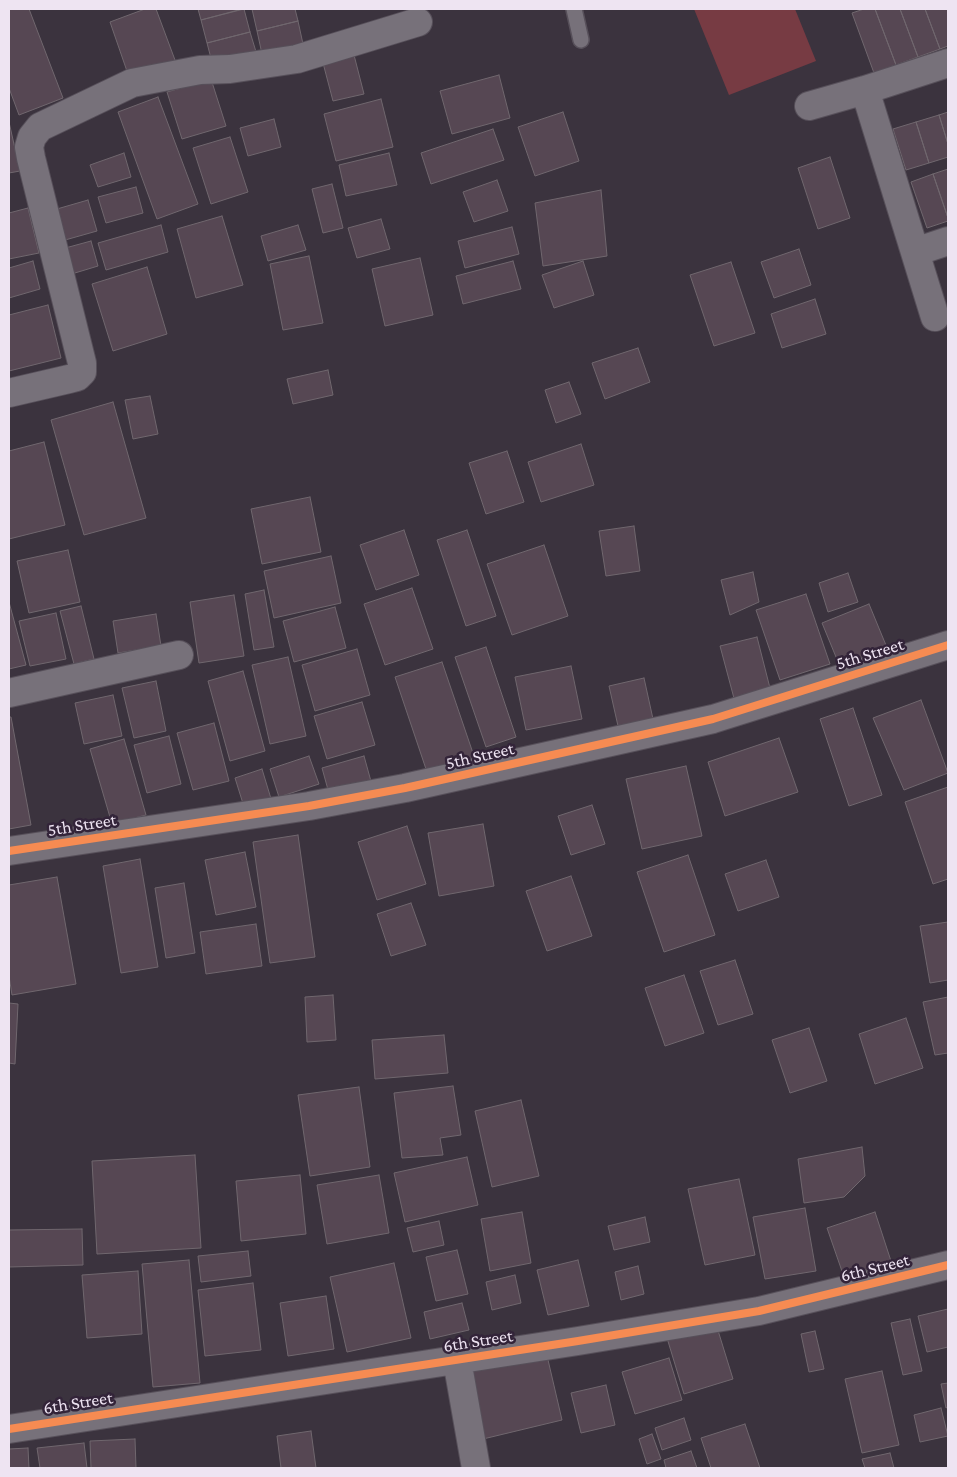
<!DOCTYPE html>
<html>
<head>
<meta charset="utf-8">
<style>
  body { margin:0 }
  #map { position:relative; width:957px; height:1477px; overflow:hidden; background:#3b333e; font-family:"Crimson Pro",serif }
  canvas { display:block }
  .frame { position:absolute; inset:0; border:10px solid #eee4f2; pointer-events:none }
</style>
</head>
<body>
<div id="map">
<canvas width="957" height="1477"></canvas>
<div class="frame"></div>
</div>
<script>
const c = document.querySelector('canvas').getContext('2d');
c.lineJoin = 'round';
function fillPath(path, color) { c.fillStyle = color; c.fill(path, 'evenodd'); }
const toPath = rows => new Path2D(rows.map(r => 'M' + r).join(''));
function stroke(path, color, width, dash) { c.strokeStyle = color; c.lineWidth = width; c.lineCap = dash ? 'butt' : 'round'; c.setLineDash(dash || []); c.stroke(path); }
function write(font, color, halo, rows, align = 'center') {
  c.font = font + ' "Crimson Pro",serif'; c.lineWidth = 5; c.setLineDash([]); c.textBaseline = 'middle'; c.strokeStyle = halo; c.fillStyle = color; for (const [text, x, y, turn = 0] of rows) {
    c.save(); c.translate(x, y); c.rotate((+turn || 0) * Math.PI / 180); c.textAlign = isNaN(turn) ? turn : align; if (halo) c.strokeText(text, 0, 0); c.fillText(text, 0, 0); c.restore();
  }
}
fillPath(toPath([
  [694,9,795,9,816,61,729,95]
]), '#773b43');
const building = toPath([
  [12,9,29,9,63,98,19,115,9,88,9,10,12,9],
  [145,9,156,9,175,60,129,77,110,22,145,9],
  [198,9,242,9,201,20,198,9],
  [244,9,250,32,207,43,201,20,244,9],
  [252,9,295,9,298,21,257,31,252,9],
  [864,9,875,9,896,65,874,73,852,13,864,9],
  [875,9,900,9,918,57,896,65,875,9],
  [900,9,925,9,940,49,918,57,900,9],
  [925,9,948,9,948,46,940,49,925,9],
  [298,21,303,44,262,54,257,31,298,21],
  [250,32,257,55,213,66,207,43,250,32],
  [354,55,364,94,333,101,323,63,354,55],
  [499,75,510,118,452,134,440,91,499,75],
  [211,79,226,126,182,139,167,92,211,79],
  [158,97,198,204,157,219,118,112,158,97],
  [381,99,393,147,336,161,324,114,381,99],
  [563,112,579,161,535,176,518,127,563,112],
  [948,112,948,144,939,115,948,112],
  [939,115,948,144,948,157,929,163,916,122,939,115],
  [274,119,281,147,248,156,240,128,274,119],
  [9,122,20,171,9,173,9,122],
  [916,122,929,163,906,170,893,129,916,122],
  [493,129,504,160,431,184,421,153,493,129],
  [230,137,248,192,211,204,193,148,230,137],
  [124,153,131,177,98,187,90,165,124,153],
  [389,153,397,185,346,196,339,165,389,153],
  [830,157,850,218,818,229,798,168,830,157],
  [948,169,948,218,933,174,948,169],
  [933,174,948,218,948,221,927,228,911,182,933,174],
  [497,180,508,211,474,222,463,192,497,180],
  [332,184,343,228,323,233,312,189,332,184],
  [136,187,143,213,106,223,98,197,136,187],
  [601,190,607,256,543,266,535,203,601,190],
  [88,200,97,231,58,242,50,211,88,200],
  [28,208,39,253,9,259,9,213,28,208],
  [222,216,243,285,196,298,177,229,222,216],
  [381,219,390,249,357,258,348,228,381,219],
  [161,225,168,252,106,270,98,243,161,225],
  [298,225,306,250,268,261,261,236,298,225],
  [512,227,519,254,465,268,458,241,512,227],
  [91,241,98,266,65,276,58,250,91,241],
  [799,249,811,285,774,298,761,262,799,249],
  [309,256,323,323,283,330,270,264,309,256],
  [420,258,433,315,385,326,372,269,420,258],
  [33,261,40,289,9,298,9,268,33,261],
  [513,261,521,289,463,304,456,276,513,261],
  [583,261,594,295,554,308,542,275,583,261],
  [731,262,755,333,714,346,690,275,731,262],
  [147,267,167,334,113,351,92,284,147,267],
  [815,299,826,334,782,348,771,314,815,299],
  [48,305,61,358,9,371,9,315,48,305],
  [638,348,650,382,605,399,592,363,638,348],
  [328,370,333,395,293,404,287,379,328,370],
  [569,382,581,414,556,423,545,390,569,382],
  [150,396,158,434,133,439,125,400,150,396],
  [113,402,146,518,84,535,51,420,113,402],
  [44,442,65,525,9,539,9,451,44,442],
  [581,444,594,485,541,502,528,462,581,444],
  [507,451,524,502,486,514,469,463,507,451],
  [310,497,321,552,262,564,251,509,310,497],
  [634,526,640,571,606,576,599,531,634,526],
  [404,530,419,575,376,590,360,545,404,530],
  [467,530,496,616,466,626,437,540,467,530],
  [544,545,568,616,512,635,487,564,544,545],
  [68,550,80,602,29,613,17,561,68,550],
  [331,556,341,603,274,618,264,571,331,556],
  [753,572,759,602,730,615,721,580,753,572],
  [848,573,858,602,828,612,819,583,848,573],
  [412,588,433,649,385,665,364,604,412,588],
  [264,590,274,647,254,650,245,594,264,590],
  [806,594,830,664,780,680,756,610,806,594],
  [234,595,244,656,199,663,190,602,234,595],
  [9,602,26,665,9,669,9,602],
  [869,604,890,655,843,674,822,623,869,604],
  [81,606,94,659,74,664,60,611,81,606],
  [335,607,346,648,294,662,283,621,335,607],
  [56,613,66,659,30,666,19,621,56,613],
  [156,614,161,646,118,653,113,621,156,614],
  [757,637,771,692,735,702,720,646,757,637],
  [486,647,516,737,486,747,455,657,486,647],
  [357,649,370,695,315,711,302,665,357,649],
  [288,657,306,736,270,744,252,665,288,657],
  [442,662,476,762,429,778,395,677,442,662],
  [571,666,582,719,526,730,515,677,571,666],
  [243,671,265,751,230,761,208,681,243,671],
  [644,678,653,719,618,726,609,686,644,678],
  [156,681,166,731,134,738,122,688,156,681],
  [113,695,122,736,84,744,75,703,113,695],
  [921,700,948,773,904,790,873,718,921,700],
  [362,702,375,745,327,759,314,716,362,702],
  [853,708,882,795,849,806,820,719,853,708],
  [9,717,11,717,31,825,9,829,9,717],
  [214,723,229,781,193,790,177,733,214,723],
  [169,736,181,784,147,793,134,745,169,736],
  [779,738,798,792,725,816,708,762,779,738],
  [124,739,146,815,112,824,90,749,124,739],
  [309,756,319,784,279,797,270,769,309,756],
  [364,756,372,785,330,797,322,768,364,756],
  [686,766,702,836,642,849,626,779,686,766],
  [262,769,272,802,245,810,235,778,262,769],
  [948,787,948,879,933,884,905,802,948,787],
  [592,805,605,844,571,855,558,816,592,805],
  [483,824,494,886,439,896,428,833,483,824],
  [407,826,426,884,377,900,358,842,407,826],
  [298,835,315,957,270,963,253,842,298,835],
  [245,852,256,907,216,915,205,860,245,852],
  [688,855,715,935,664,952,637,872,688,855],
  [140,859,158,967,121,973,103,866,140,859],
  [766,860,779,897,738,911,725,874,766,860],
  [571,876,592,936,547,951,526,891,571,876],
  [57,877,76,984,12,995,9,976,9,885,57,877],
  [184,883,195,953,166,958,155,888,184,883],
  [411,903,426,945,391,956,377,914,411,903],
  [948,922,948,980,930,983,920,926,948,922],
  [256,924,262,966,206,974,200,932,256,924],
  [735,960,753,1014,718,1025,700,971,735,960],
  [684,975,704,1033,665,1046,645,988,684,975],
  [333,995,336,1040,307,1042,305,997,333,995],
  [948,997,948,1053,935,1055,923,1002,948,997],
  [9,1003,18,1004,15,1064,9,1063,9,1003],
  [906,1018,923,1068,875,1084,859,1034,906,1018],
  [809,1028,827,1081,790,1093,772,1040,809,1028],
  [444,1035,448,1073,375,1079,372,1040,444,1035],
  [453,1086,461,1135,440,1138,443,1155,402,1158,394,1093,453,1086],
  [359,1087,370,1167,310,1176,298,1095,359,1087],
  [521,1100,539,1176,492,1187,475,1111,521,1100],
  [862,1147,865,1176,844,1197,804,1203,798,1159,862,1147],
  [195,1155,201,1248,97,1254,92,1161,195,1155],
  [467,1157,478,1205,405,1222,394,1173,467,1157],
  [300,1175,306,1234,241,1241,236,1181,300,1175],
  [379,1175,389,1233,327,1244,317,1185,379,1175],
  [739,1179,755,1255,705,1265,688,1189,739,1179],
  [805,1208,816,1271,765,1279,753,1217,805,1208],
  [522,1212,531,1263,490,1271,481,1219,522,1212],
  [875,1212,891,1261,844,1277,827,1228,875,1212],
  [645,1217,650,1242,614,1250,608,1226,645,1217],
  [439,1221,444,1245,413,1252,407,1228,439,1221],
  [82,1229,83,1265,9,1267,9,1230,82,1229],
  [457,1250,468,1294,436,1301,426,1257,457,1250],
  [248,1251,251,1276,201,1282,198,1256,248,1251],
  [189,1260,200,1383,153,1387,142,1264,189,1260],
  [578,1260,589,1306,548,1315,537,1270,578,1260],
  [394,1263,411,1338,347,1352,330,1277,394,1263],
  [638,1266,644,1294,621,1300,615,1272,638,1266],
  [138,1271,142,1334,87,1338,82,1275,138,1271],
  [515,1275,521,1303,492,1310,486,1282,515,1275],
  [253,1283,261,1350,205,1356,198,1290,253,1283],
  [326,1296,334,1349,288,1356,280,1303,326,1296],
  [462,1303,469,1330,430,1339,424,1312,462,1303],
  [948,1309,948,1347,927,1352,918,1316,948,1309],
  [910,1319,922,1371,903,1375,891,1323,910,1319],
  [716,1324,733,1379,684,1394,667,1338,716,1324],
  [815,1331,824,1369,809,1372,801,1334,815,1331],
  [545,1347,562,1420,483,1439,465,1365,545,1347],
  [669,1358,682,1400,635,1414,622,1372,669,1358],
  [882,1371,899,1445,862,1453,845,1379,882,1371],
  [948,1383,948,1407,946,1408,941,1384,948,1383],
  [606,1385,615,1425,581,1433,571,1393,606,1385],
  [941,1408,948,1436,920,1442,914,1415,941,1408],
  [684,1418,691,1440,662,1450,655,1428,684,1418],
  [745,1424,760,1468,711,1468,701,1438,745,1424],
  [311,1431,316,1468,281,1468,277,1436,311,1431],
  [652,1434,661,1459,647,1464,639,1439,652,1434],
  [135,1439,136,1468,91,1468,90,1441,135,1439],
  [84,1443,87,1468,40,1468,37,1448,84,1443],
  [28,1448,29,1468,9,1468,9,1449,28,1448],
  [691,1451,697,1468,666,1468,664,1460,691,1451],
  [890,1453,894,1468,865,1468,862,1459,890,1453]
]);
fillPath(building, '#564753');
stroke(building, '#70676e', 1);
const service = toPath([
  [574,9,581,40]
]);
const minor = toPath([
  [865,90,935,317],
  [809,106,865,90,948,63],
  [915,252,948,241],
  [9,393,69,379,77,377,82,372,82,363,31,158,29,147,32,137,40,127,132,83,200,70,230,69,297,59,418,22],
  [9,693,179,655],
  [9,851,309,806,405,788,713,719,948,645],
  [457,1360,476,1468],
  [9,1429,578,1341,759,1311,948,1265]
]);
stroke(service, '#57505a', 18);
stroke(minor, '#57505a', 30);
stroke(service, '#77717a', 15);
stroke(minor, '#77717a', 28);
stroke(toPath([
  [9,851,309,806,405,788,713,719,948,645],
  [9,1429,578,1341,759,1311,948,1265]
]), '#f68b52', 8);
write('18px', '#eee4f2', '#332439', [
  ["5th Street",870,654,-17],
  ["5th Street",480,756,-13],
  ["5th Street",82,825,-9],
  ["6th Street",875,1268,-14],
  ["6th Street",478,1341,-9],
  ["6th Street",78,1403,-9]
]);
</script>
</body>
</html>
